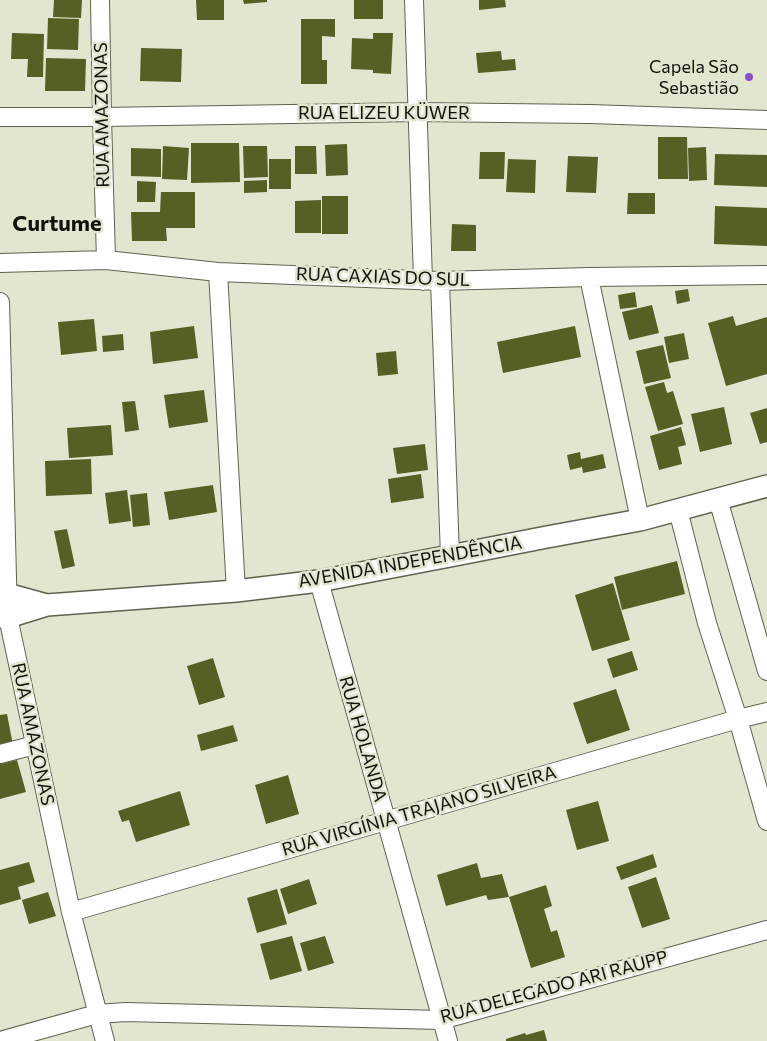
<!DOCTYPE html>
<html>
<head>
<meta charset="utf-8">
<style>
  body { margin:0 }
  canvas { display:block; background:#e0e6cf }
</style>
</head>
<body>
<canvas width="767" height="1041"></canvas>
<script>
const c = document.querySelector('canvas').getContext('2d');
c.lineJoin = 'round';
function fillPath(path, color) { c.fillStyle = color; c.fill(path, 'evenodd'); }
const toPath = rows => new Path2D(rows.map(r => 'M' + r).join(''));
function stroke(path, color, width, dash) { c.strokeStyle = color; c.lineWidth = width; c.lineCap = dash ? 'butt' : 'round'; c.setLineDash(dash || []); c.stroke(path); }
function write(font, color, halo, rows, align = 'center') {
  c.font = font + ' Commissioner,sans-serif'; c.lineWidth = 5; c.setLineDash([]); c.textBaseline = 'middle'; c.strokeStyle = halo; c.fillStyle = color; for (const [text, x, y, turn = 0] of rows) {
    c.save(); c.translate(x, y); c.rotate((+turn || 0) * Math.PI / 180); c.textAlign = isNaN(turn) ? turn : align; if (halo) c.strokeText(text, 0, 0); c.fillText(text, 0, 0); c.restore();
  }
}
fillPath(toPath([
  [54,0,82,0,81,18,53,17],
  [196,0,224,0,224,20,197,20],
  [243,0,267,0,267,2,244,4],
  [354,0,383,0,383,19,354,19],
  [479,0,505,0,506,7,479,10],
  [48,18,79,19,78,50,47,49],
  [301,19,335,19,335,37,322,36,322,60,327,60,327,84,301,84],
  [12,33,44,34,43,77,27,77,28,59,11,59],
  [373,33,393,33,391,74,373,73,373,70,351,69,352,38,373,39],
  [141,48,182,49,181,82,140,81],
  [501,51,502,60,515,59,516,70,478,73,476,53],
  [46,58,86,59,85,91,45,91],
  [658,137,687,137,688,179,658,179],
  [191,143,239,143,240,182,191,183],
  [347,144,348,175,326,176,325,145],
  [163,146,189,148,187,180,162,179],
  [243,146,267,146,268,177,244,178],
  [295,146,316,146,317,174,295,174],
  [706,147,707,180,689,181,688,148],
  [131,148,161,149,161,177,131,176],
  [480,152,505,152,504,179,479,179],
  [715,154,767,155,767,187,714,185],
  [568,156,598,157,596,193,566,192],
  [269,159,291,159,291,189,269,189],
  [508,159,536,160,535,193,506,192],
  [267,180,267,192,244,193,244,181],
  [137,181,156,182,155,202,137,202],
  [161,192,195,192,195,228,166,228,167,241,132,241,131,212,160,212],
  [628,193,655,193,655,214,627,214],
  [322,196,348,196,348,234,322,234],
  [321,200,321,233,295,233,295,201],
  [715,206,767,208,767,246,714,244],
  [452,224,476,225,476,251,451,251],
  [688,289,690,301,677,304,675,291],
  [635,292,637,307,620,309,618,295],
  [652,305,659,333,629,340,622,312],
  [733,316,736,326,767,317,767,374,726,386,708,323],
  [94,319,97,351,61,355,58,322],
  [194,326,198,358,153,364,150,332],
  [575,326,581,357,503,373,497,342],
  [684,333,689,359,669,363,664,337],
  [123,334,124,350,103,352,102,336],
  [663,345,671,378,644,384,636,351],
  [396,351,398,374,378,376,376,353],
  [664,382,667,393,673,391,683,424,658,431,645,387],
  [204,390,208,422,169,428,164,395],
  [135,401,139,430,125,432,122,402],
  [724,407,732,444,700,452,691,414],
  [767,408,767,442,760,444,750,413],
  [111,425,113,455,69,458,67,428],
  [681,427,686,445,678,447,682,464,659,470,650,436],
  [425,444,428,470,397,474,393,448],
  [580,452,581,459,603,454,606,468,583,473,582,467,570,470,567,455],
  [91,459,92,494,46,496,45,461],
  [421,474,424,498,391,503,388,479],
  [213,485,217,512,169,520,164,492],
  [127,490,131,521,109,524,105,493],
  [147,493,150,525,133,527,130,495],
  [67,529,75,566,62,569,54,531],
  [677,561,685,594,622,610,614,577],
  [613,583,630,640,592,651,575,595],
  [632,651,638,670,613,678,607,659],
  [213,658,225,697,199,705,187,666],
  [616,689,630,730,587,744,573,703],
  [7,714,13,745,0,748,0,715],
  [233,725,238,741,201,751,197,735],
  [17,760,26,792,0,799,0,764],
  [288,775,299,814,266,824,255,785],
  [180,791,190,825,136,842,129,820,122,822,118,811],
  [598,801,609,841,577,850,566,810],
  [653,854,657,867,621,880,616,867],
  [29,862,35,882,18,887,21,899,0,905,0,870],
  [477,863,481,878,502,874,509,897,488,900,486,895,446,906,437,875],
  [656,877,670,919,642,928,628,887],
  [309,879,317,904,288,914,280,889],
  [546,885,552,906,544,909,551,932,557,930,565,957,531,968,509,897],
  [277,889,287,924,257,933,247,898],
  [48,892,56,916,29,924,22,900],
  [292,936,302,971,270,980,260,944],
  [325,936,334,963,308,971,300,943],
  [544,1030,547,1041,506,1041,506,1039,525,1033,526,1035]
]), '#566025');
const minor = toPath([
  [100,0,102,117,106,260],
  [414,0,423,281],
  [0,117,102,117,417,112,590,114,767,120],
  [0,263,106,260,218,272,440,281,589,277,767,275],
  [218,272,236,591],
  [589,277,640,520],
  [440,281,450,556],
  [0,302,8,617,71,912,105,1041],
  [718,499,767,671],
  [678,510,707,623,738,719,767,821],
  [319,581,448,1041],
  [0,754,35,745],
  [71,912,738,719,767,712],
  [0,1041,97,1014,126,1012,441,1020,767,930]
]);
const tertiary = toPath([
  [0,595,7,594,47,605],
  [0,617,8,617,47,605,236,591,319,581,450,556,547,537,640,520,767,486]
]);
stroke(minor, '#5e634f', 20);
stroke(tertiary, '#5e634f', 24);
stroke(minor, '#fff', 18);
stroke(tertiary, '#fff', 21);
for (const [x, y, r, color] of [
  [749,77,5,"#8d4fc6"]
]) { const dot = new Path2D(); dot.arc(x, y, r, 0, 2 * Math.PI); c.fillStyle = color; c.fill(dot); stroke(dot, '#e0e6cf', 2); }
write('18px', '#11130b', '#e0e6cf', [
  ["Capela São",739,67],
  ["Sebastião",739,88]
], 'right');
write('18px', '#11130b', '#e0e6cf', [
  ["RUA ELIZEU KÜWER",384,113],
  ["RUA AMAZONAS",102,115,-91],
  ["RUA CAXIAS DO SUL",383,277,2],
  ["AVENIDA INDEPENDÊNCIA",410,562,-10],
  ["RUA AMAZONAS",33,734,78],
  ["RUA HOLANDA",363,739,74],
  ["RUA VIRGÍNIA TRAJANO SILVEIRA",419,811,-16],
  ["RUA DELEGADO ARI RAUPP",554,987,-15]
]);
write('bold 22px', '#11130b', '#e0e6cf', [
  ["Curtume",57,224]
]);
</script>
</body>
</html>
